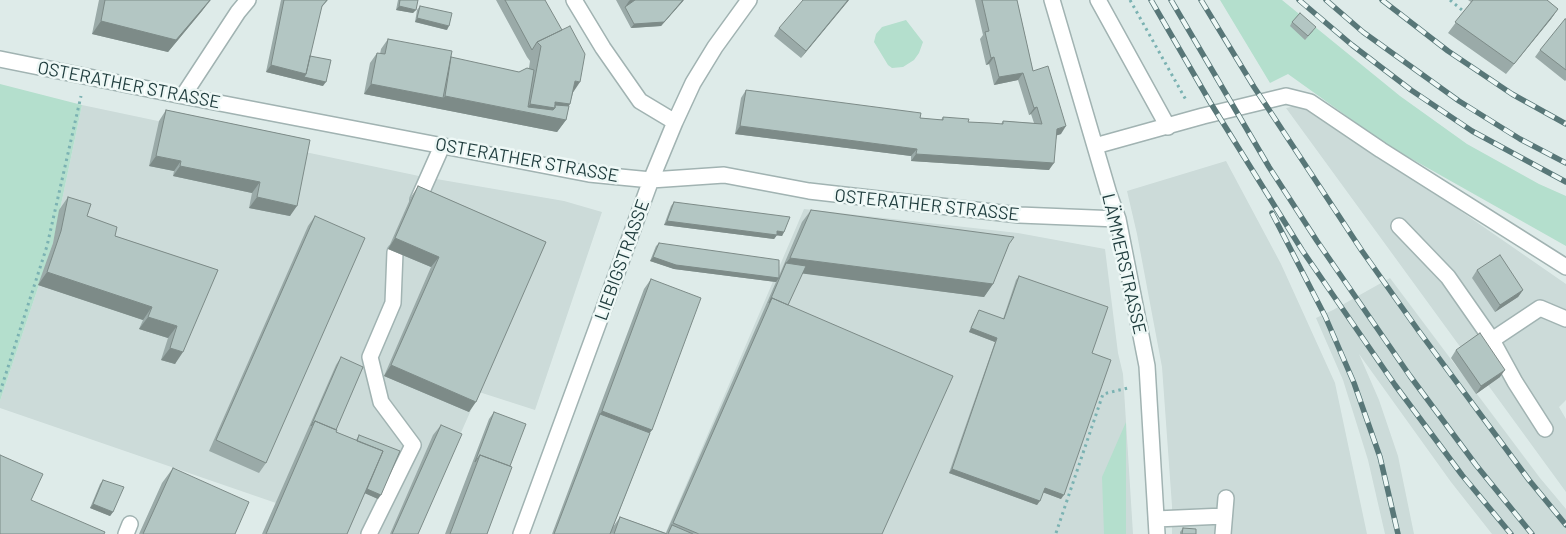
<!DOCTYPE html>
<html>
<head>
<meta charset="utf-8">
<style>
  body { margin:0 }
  canvas { display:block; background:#deebe9 }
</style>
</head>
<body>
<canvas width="1566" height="534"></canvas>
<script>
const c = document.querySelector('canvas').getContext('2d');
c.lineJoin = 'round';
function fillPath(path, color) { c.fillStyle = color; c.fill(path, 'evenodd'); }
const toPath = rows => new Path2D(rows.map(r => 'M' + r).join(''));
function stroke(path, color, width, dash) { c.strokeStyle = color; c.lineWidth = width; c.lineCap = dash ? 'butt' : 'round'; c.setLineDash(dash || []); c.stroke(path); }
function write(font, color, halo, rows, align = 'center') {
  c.font = font + ' Barlow,sans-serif'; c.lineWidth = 5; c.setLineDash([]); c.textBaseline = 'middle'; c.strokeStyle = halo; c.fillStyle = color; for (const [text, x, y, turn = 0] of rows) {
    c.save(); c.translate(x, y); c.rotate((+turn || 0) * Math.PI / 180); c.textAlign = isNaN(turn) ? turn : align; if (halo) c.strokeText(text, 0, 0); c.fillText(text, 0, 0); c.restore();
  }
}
fillPath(toPath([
  [82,105,419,176,564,201,602,212,535,410,479,392,416,534,263,534,276,503,0,408,0,401,53,243],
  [1300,105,1449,203,1566,284,1566,400,1559,407,1566,419,1566,492,1286,108],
  [1226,161,1281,264,1335,383,1367,534,1172,534,1172,506,1162,367,1137,234,1127,191],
  [804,209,1018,233,1105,249,1118,353,1123,374,1133,534,665,534],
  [1390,278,1540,478,1566,509,1566,534,1492,534,1451,482,1359,354,1379,400,1398,456,1414,534,1385,534,1368,460,1343,380,1316,318,1333,310]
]), '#ccdbd9');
fillPath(toPath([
  [1220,0,1282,0,1400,96,1467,144,1539,184,1566,196,1566,246,1387,145,1288,74,1270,83],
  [906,20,923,42,919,53,914,60,903,67,892,68,888,65,874,42,876,34,882,27],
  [0,84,82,105,53,243,0,401],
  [1126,422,1126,534,1104,534,1102,477]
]), '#b4dfcd');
const minor = toPath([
  [574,0,603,48,640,101,675,122],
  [1052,0,1109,194,1118,219,1147,366,1157,534],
  [1098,0,1168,127],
  [0,59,183,96,589,174,651,180,724,175,809,191,1019,215,1118,219],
  [183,96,238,12,248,0],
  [1095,146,1203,116,1286,96,1310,102,1381,150,1566,267],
  [418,200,442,146],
  [1399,226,1448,277,1492,340,1540,308,1566,319],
  [1492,340,1515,382,1545,429],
  [1156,519,1224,516],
  [126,534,130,524],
  [369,534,413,445,381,402,370,357,393,303,395,252],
  [521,534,651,180,675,122,693,83,715,47,749,0],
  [1223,534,1226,498]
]);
stroke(minor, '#a1b3b2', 18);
stroke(toPath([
  [1130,0,1186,100],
  [1450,0,1462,10],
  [0,392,47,246,81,96],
  [1056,533,1103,394,1128,388]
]), '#7bb2b2', 3, [2.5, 4]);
stroke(minor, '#fff', 15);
const rail = toPath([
  [1151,0,1210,102,1302,250,1395,385,1462,475,1511,534],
  [1171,0,1269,167,1317,241,1410,376,1476,465,1532,534],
  [1201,0,1254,87,1362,251,1418,330,1529,480,1566,525],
  [1299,0,1352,45,1411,90,1472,131,1566,182],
  [1326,0,1363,32,1459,101,1520,139,1566,163],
  [1382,0,1448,51,1512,94,1566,124],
  [1272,213,1325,316,1354,383,1380,457,1398,534]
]);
stroke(rail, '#587778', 5.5);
stroke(rail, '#eef8f6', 4, [11]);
fillPath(toPath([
  [99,0,211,0,168,52,92,34],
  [281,0,328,0,321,8,310,56,323,86,266,72],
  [398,0,418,0,413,13,396,10],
  [496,0,545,0,573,93,569,106,566,120,557,132,364,94,370,63,377,53,380,54,381,49,388,39,450,58,519,72,529,68,530,61,527,57],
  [616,0,684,0,661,26,631,28],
  [849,0,801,58,774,36,779,28],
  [975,0,1017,0,1033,71,1061,134,1057,135,1049,170,911,161,911,156,735,134,741,98,746,90,920,118,941,120,943,117,968,122,1001,124,1003,121,1034,123,1031,114,1029,115,1018,80,994,85,989,64,986,65,980,39,983,35],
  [1468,0,1547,0,1558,9,1551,19,1506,74,1448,33,1471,2],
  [420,6,447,30,415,22,417,10],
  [1566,19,1566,80,1565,81,1535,57,1540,50],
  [1292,22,1313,31,1305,40,1290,26],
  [166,110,310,140,290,216,249,208,252,193,173,176,174,171,149,166,159,121],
  [418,186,546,242,469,412,384,376,431,267,388,249,411,197],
  [68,197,87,216,115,236,218,270,175,364,161,360,168,338,139,329,143,320,38,285,53,243,59,210],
  [674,202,784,232,782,236,777,235,774,239,664,225,671,206],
  [811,210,1009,244,993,284,984,297,802,273,788,305,882,534,552,534,644,289,651,279,652,430,650,433,613,527,620,517,666,533,776,282,674,269,650,261,656,246,659,243,779,276,802,222],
  [315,216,266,463,259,473,209,451,308,226],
  [1477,270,1523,290,1518,297,1495,312,1472,278],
  [1019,276,1092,353,1061,499,1043,492,1037,505,949,473,995,342,969,332,977,314,979,310,1003,319,1016,280],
  [1456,350,1500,377,1476,394,1451,358],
  [341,357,336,430,336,432,356,440,359,435,378,499,365,493,347,534,262,534,336,365],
  [494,412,510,466,487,534,445,534,489,419],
  [441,425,418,534,390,534,433,435],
  [173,468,235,534,139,534,162,483],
  [103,480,113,512,110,516,90,508,100,484],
  [1183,528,1196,534,1180,534,1180,532]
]), '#9aaaa8');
fillPath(toPath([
  [210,0,202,11,168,52,92,34,101,21],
  [630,0,638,0,625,7,629,1],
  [684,0,661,26,631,28,634,24],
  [848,0,849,0,801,58,806,51],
  [399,6,416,10,413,13,396,10],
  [1558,9,1551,19,1506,74],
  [417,18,449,26,447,30,415,22],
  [994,57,989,64,986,65,991,58],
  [271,65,306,74,326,82,323,86,266,72],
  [1023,73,1018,80,994,85,999,77],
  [575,81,580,82,570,97],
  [371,84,443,98,445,96,524,112,530,104,555,102,570,104,560,119,566,120,557,132,364,94],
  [1037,107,1031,114,1029,115,1034,108],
  [740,126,917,149,911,156,735,134],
  [1066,126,1061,134,1052,137,1057,129],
  [916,154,1054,163,1049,170,911,161],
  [156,156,181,161,174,171,149,166],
  [180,166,260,182,252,193,173,176],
  [257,197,297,206,290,216,249,208],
  [667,221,777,235,774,239,664,225],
  [777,231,784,232,782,236,774,235],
  [395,238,439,257,431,267,388,249],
  [653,257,779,278,776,282,674,269,650,261],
  [790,258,993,284,984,297,783,271,786,263],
  [47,272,152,307,143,320,38,285],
  [1523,290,1518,297,1495,312,1500,305],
  [148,317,177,326,168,338,139,329],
  [971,328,997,338,995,342,969,332],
  [170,348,183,352,175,364,161,360],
  [391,365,476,402,469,412,384,376],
  [1505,370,1500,377,1476,394,1481,386],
  [602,411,652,430,644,440,600,414],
  [952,469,1040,501,1037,505,949,473],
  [365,488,381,495,378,499,362,492],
  [1045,488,1064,495,1061,499,1042,492],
  [93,504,113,512,110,516,90,508]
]), '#7d8b88');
const building = toPath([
  [105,0,210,0,176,40,101,21,105,0],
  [284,0,327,0,322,6,306,74,271,65,284,0],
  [400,0,418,0,416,10,399,6,400,0],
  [505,0,545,0,562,30,537,42,532,50,505,0],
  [635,0,683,0,664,22,634,24,625,7,635,0],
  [803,0,848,0,806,51,779,28,803,0],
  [982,0,1017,0,1033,71,1048,66,1066,126,1057,129,1054,163,916,154,917,149,740,126,746,90,921,113,920,118,943,120,943,117,969,119,968,122,990,123,1003,124,1003,121,1042,124,1037,107,1034,108,1023,73,999,77,994,57,991,58,985,32,989,31,982,0],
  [1473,0,1547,0,1558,9,1514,64,1455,22,1473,0],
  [420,6,452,13,449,26,417,18,420,6],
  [1300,13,1316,27,1308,36,1292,22,1300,13],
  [1565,19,1566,19,1566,70,1540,50,1565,19],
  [570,26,585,54,580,82,575,81,570,104,555,102,555,108,530,104,541,46,537,42,570,26],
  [388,39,452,51,443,98,371,84,377,53,385,54,388,39],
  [310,56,331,60,326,82,304,77,306,74,310,56],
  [451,57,519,72,527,68,534,70,528,107,553,110,555,108,555,105,569,106,566,120,445,96,451,57],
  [166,110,310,140,297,206,257,197,260,182,180,166,181,161,156,156,166,110],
  [418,186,546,242,476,402,391,365,439,257,395,238,418,186],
  [68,197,91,204,87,216,117,227,115,236,218,270,183,352,170,348,177,326,148,317,152,307,47,272,61,231,68,197],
  [674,202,790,217,784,232,777,231,777,235,667,221,674,202],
  [811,210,1014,237,1009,244,993,284,790,258,811,210],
  [315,216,365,238,266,463,216,440,315,216],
  [659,243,779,260,779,278,676,265,653,257,659,243],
  [1500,255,1523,290,1500,305,1477,270,1500,255],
  [786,263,806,266,788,305,772,298,769,303,786,263],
  [1019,276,1108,307,1092,353,1111,360,1064,495,1045,488,1040,501,952,469,997,338,971,328,979,310,1004,319,1019,276],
  [651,279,701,298,652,430,602,411,651,279],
  [772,298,953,376,882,534,699,534,673,523,772,298],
  [1480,333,1505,370,1481,386,1456,350,1480,333],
  [341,357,363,367,336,430,315,421,311,426,341,357],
  [494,412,526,424,510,466,480,455,475,462,494,412],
  [600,414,650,433,610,534,554,534,600,414],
  [315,421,337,430,336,432,383,451,347,534,266,534,315,421],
  [441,425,462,434,418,534,392,534,441,425],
  [359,435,400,451,381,495,367,489,383,451,357,441,359,435],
  [0,455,43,474,31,500,105,532,104,534,0,534,0,455],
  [480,455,512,467,487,534,450,534,480,455],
  [173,468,249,502,235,534,143,534,173,468],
  [103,480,124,487,113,512,93,504,103,480],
  [620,517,667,534,614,534,620,517],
  [672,525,693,534,668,534,672,525],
  [1183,528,1196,529,1196,534,1182,534,1183,528]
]);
fillPath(building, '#b3c6c3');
stroke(building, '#7d8b88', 1);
write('18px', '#1e3b3c', '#eef8f6', [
  ["OSTERATHER STRASSE",129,85,11],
  ["OSTERATHER STRASSE",527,160,10],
  ["OSTERATHER STRASSE",927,205,6],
  ["LIEBIGSTRASSE",622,260,-70],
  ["LÄMMERSTRASSE",1124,264,77]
]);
</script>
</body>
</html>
